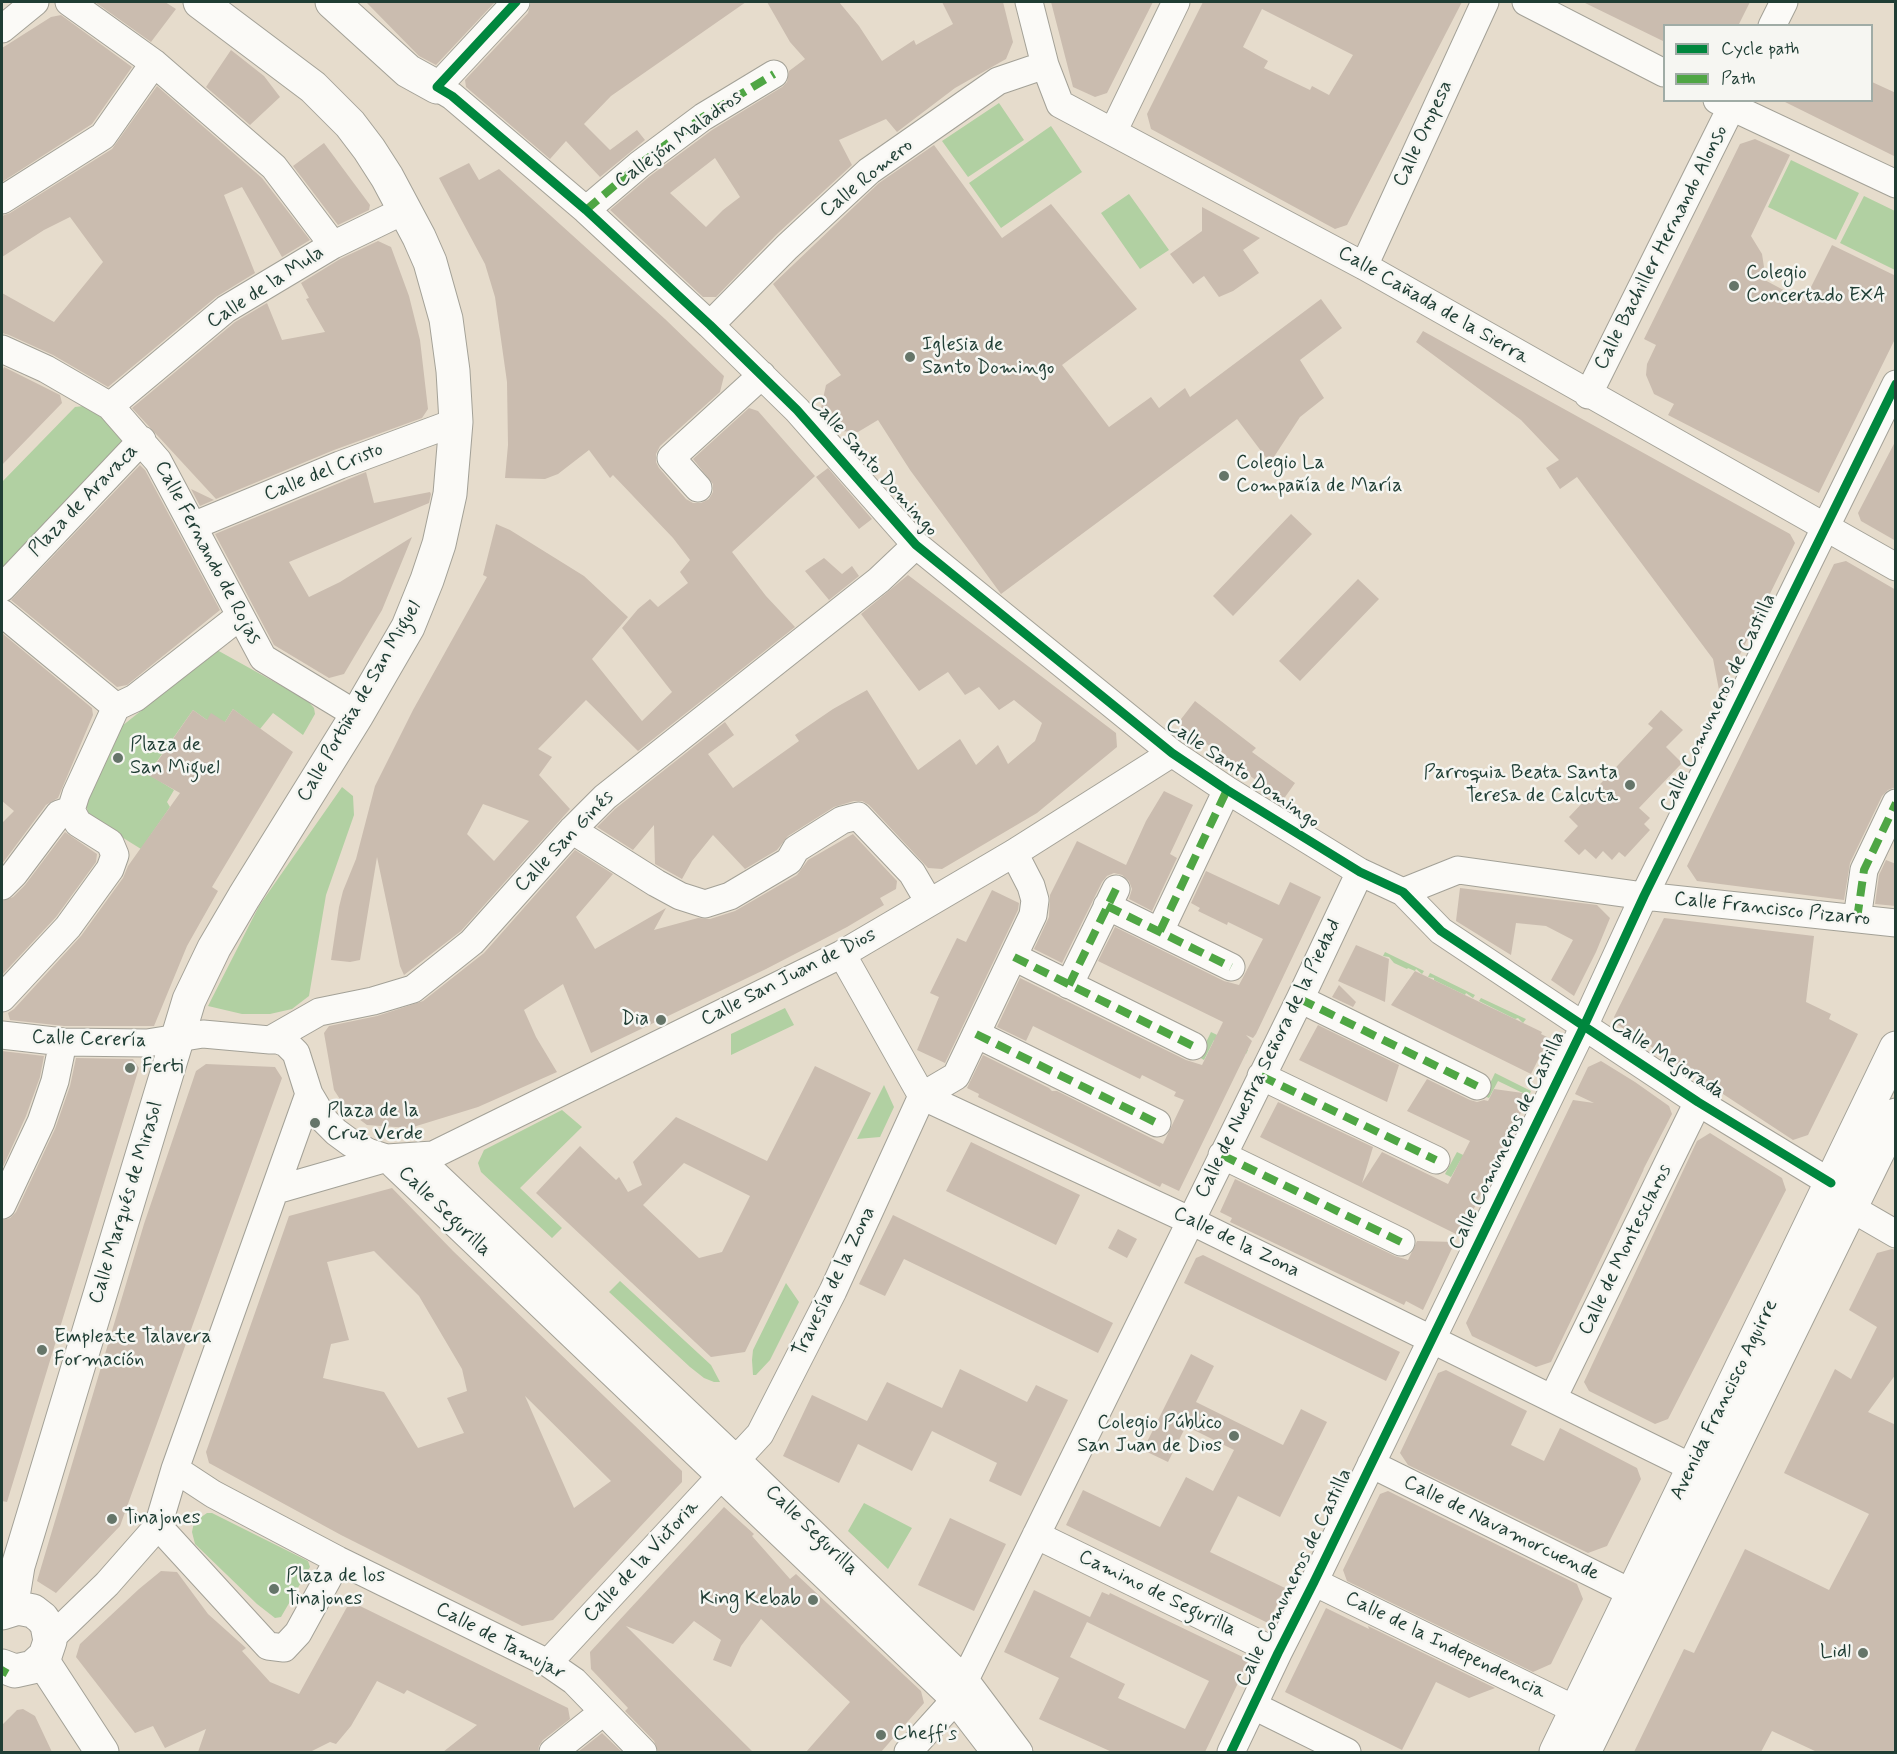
<!DOCTYPE html>
<html>
<head>
<meta charset="utf-8">
<style>
  body { margin:0 }
  #map { position:relative; width:1897px; height:1754px; overflow:hidden; background:#e6dccc; font-family:Mynerve,sans-serif }
  canvas { display:block }
  .frame { position:absolute; inset:0; border:3px solid #1f3d34; pointer-events:none }
  .legend { position:absolute; left:1663px; top:24px; width:210px; height:78px; box-sizing:border-box; background:#f6f6f2; border:2px solid #a0aca6; margin:0; padding:8px 10px; list-style:none; font-size:18px; color:#1f3d34 }
  .legend li { display:flex; align-items:center; gap:12px; height:30px }
  .legend b { width:30px; border:2px solid #a0aca6 }
</style>
</head>
<body>
<div id="map">
<canvas width="1897" height="1754"></canvas>
<div class="frame"></div>
<ul class="legend">
<li><b style="height:8px;background:#00873e"></b>Cycle path</li>
<li><b style="height:8px;background:#4fa644"></b>Path</li>
</ul>
</div>
<script>
const c = document.querySelector('canvas').getContext('2d');
c.lineJoin = 'round';
function fillPath(path, color) { c.fillStyle = color; c.fill(path, 'evenodd'); }
const toPath = rows => new Path2D(rows.map(r => 'M' + r).join(''));
function stroke(path, color, width, dash) { c.strokeStyle = color; c.lineWidth = width; c.lineCap = dash ? 'butt' : 'round'; c.setLineDash(dash || []); c.stroke(path); }
function write(font, color, halo, rows, align = 'center') {
  c.font = font + ' Mynerve,sans-serif'; c.lineWidth = 5; c.setLineDash([]); c.textBaseline = 'middle'; c.strokeStyle = halo; c.fillStyle = color; for (const [text, x, y, turn = 0] of rows) {
    c.save(); c.translate(x, y); c.rotate((+turn || 0) * Math.PI / 180); c.textAlign = isNaN(turn) ? turn : align; if (halo) c.strokeText(text, 0, 0); c.fillText(text, 0, 0); c.restore();
  }
}
fillPath(toPath([
  [999,103,1024,140,968,177,942,141],
  [1051,126,1082,172,1001,228,969,183],
  [1791,160,1859,193,1836,240,1768,207],
  [1129,194,1169,250,1140,269,1101,213],
  [1864,196,1895,211,1895,270,1840,243],
  [83,406,104,419,121,437,121,446,2,571,2,482,75,407],
  [217,650,307,700,314,708,315,714,303,735,273,713,260,729,233,709,225,722,207,720,193,710,148,774,174,790,167,802,170,807,141,849,88,816,86,799,122,726],
  [342,787,353,796,354,815,326,895,309,996,292,1009,270,1014,242,1014,208,1006,259,906],
  [1385,952,1424,971,1422,974,1416,969,1415,971,1408,968,1407,969,1394,963,1389,957,1383,956],
  [1430,973,1475,995,1473,998,1466,993,1465,995,1434,980,1434,978,1428,977],
  [1481,998,1526,1019,1523,1023,1518,1018,1515,1019,1479,1001],
  [785,1008,794,1025,731,1055,731,1034],
  [1211,1032,1248,1050,1246,1054,1214,1040,1204,1060,1199,1057],
  [1495,1073,1531,1091,1529,1096,1498,1081,1489,1098,1484,1096],
  [884,1085,894,1107,880,1137,857,1139],
  [562,1110,582,1127,520,1188,562,1228,552,1238,481,1172,478,1163,484,1150],
  [1457,1152,1494,1170,1491,1175,1460,1161,1451,1177,1445,1174],
  [620,1281,711,1365,720,1382,714,1382,704,1378,690,1367,609,1292],
  [786,1283,799,1302,770,1360,756,1375,753,1375,752,1360,753,1350],
  [864,1503,912,1528,888,1569,848,1531],
  [207,1513,212,1513,308,1561,310,1567,281,1617,275,1618,257,1604,195,1544,192,1532,194,1522]
]), '#b1d0a2');
fillPath(toPath([
  [95,2,165,2,176,9,151,42],
  [366,2,495,2,436,65,419,56],
  [531,2,746,2,611,96,584,124,610,150,637,130,645,140,600,177,566,141,550,159,466,87,465,80,528,13],
  [767,2,839,2,859,26,882,61,914,40,916,45,953,24,942,2,1003,2,1013,42,1006,59,955,88,897,132,886,119,839,140,852,165,776,235,716,297,703,297,610,210,650,176,712,130,782,87,787,82,789,71,805,59,790,42],
  [715,158,740,197,723,210,706,227,670,193],
  [1051,2,1153,2,1107,93,1095,97,1073,87],
  [1203,2,1462,2,1347,225,1335,229,1151,129,1147,114],
  [1262,9,1353,55,1329,95,1312,86,1310,90,1264,68,1268,61,1243,47],
  [1583,2,1750,2,1738,26,1665,26,1665,42],
  [61,15,132,67,92,124,2,182,2,48,51,17],
  [231,50,264,76,280,97,250,125,206,87],
  [1872,82,1896,93,1896,157,1781,100,1872,100],
  [157,86,262,178,310,240,282,257,242,187,224,195,255,273,216,297,108,387,53,355,9,335,2,333,2,293,54,322,103,262,70,217,44,230,2,257,2,216,10,213,112,149],
  [1755,139,1790,155,1751,236,1762,254,1764,267,1761,278,1804,301,1832,245,1896,276,1896,337,1819,493,1668,415,1674,404,1654,394,1646,375,1647,364,1656,345,1644,339,1740,144],
  [324,143,370,205,369,210,338,225,293,166],
  [934,145,1002,238,1051,204,1137,309,1062,365,1109,427,1151,397,1159,408,1185,388,1190,397,1321,299,1342,328,1300,360,1324,398,1300,417,1270,463,1237,419,1001,594,910,470,878,420,858,432,838,431,821,408,826,385,841,375,773,284,879,183],
  [469,163,479,180,499,169,665,319,724,376,720,392,660,446,656,454,656,462,659,468,686,499,693,503,701,503,709,499,713,492,713,484,693,459,749,408,758,411,815,476,732,552,766,596,795,627,638,751,586,700,538,749,552,757,539,775,570,809,461,931,404,975,400,966,377,857,360,960,350,962,331,960,339,907,343,891,356,859,375,786,413,710,487,577,483,575,496,524,510,530,584,576,628,617,592,659,642,721,672,692,622,628,638,609,650,599,658,607,688,583,680,572,690,560,673,538,613,475,610,478,589,450,558,474,545,479,505,478,508,445,507,382,495,297,485,264,439,178],
  [483,804,529,821,494,861,467,834],
  [1202,207,1260,238,1243,250,1259,273,1233,291,1219,297,1204,276,1193,284,1170,254,1202,231],
  [378,241,391,247,409,296,420,340,428,409,422,418,334,450,216,499,132,408,235,322,267,303,282,340,325,332,306,299,309,298,301,283,340,259],
  [1423,331,1790,534,1795,543,1720,695,1713,659,1577,477,1560,489,1546,468,1559,460,1521,420,1416,342],
  [4,367,60,395,62,403,2,465,2,371],
  [1896,440,1896,541,1861,521,1858,513],
  [140,465,145,470,220,610,127,685,117,687,11,600],
  [828,468,872,519,859,529,816,477],
  [366,472,374,503,430,492,431,494,429,503,289,562,309,597,340,582,412,537,382,610,344,674,329,678,274,645,215,534],
  [191,489,214,500,200,506],
  [1291,514,1312,534,1233,616,1213,596],
  [824,558,842,574,852,566,859,576,829,600,805,571],
  [1846,561,1896,590,1896,787,1888,790,1882,796,1850,863,1844,900,1697,881,1687,866,1834,564],
  [908,575,1116,733,1117,747,1037,813,942,869,928,868,869,805,862,801,854,801,834,807,788,836,777,850,745,869,713,835,692,861,682,879,655,864,654,825,633,850,597,827,615,809,725,722,734,735,708,754,733,788,799,741,795,735,833,709,867,690,918,770,960,739,976,765,998,745,1008,764,1035,741,1042,723,1014,700,999,710,979,687,965,695,948,672,919,691,861,614],
  [1358,579,1379,599,1300,681,1279,661],
  [2,633,92,708,93,715,58,798,46,805,2,864,2,823,14,811,2,801],
  [1195,701,1256,748,1252,752,1295,783,1283,800,1178,723],
  [233,709,293,752,212,887,218,891,187,946,154,1026,64,1026,10,1020,8,1013,14,1009,81,936,123,878,128,866,180,793,148,775,193,710,207,720,211,713,225,722],
  [1661,710,1683,730,1666,747,1682,763,1639,808,1650,818,1644,824,1650,830,1625,857,1619,852,1612,860,1603,851,1596,859,1585,849,1579,855,1564,841,1578,826,1569,817,1653,728,1648,724],
  [1164,791,1193,805,1170,854,1177,858,1152,911,1129,899,1132,889,1129,881,1122,875,1114,873,1107,876,1102,882,1062,963,1034,949,1049,917,1050,895,1077,841,1126,865,1146,821],
  [65,832,97,854,96,862,56,917,2,975,2,901,13,897,25,885],
  [853,834,897,881,896,889,880,898,884,905,847,927,766,969,591,1053,563,984,524,1010,536,1037,557,1072,478,1107,410,1128,367,1125,347,1110,334,1090,324,1033,329,1026,377,1016,423,1001,484,953,575,850,613,874,576,917,595,949,666,908,654,930,698,918,710,919,735,911,797,875,808,860],
  [1886,860,1896,864,1896,906,1875,904,1879,875],
  [1206,871,1279,905,1290,882,1321,897,1256,1034,1253,1038,1246,1035,1252,1041,1179,1191,1162,1183,1160,1187,978,1097,979,1094,967,1088,983,1055,1049,1088,1052,1091,1057,1091,1163,1144,1184,1100,1174,1096,1176,1092,1142,1075,1140,1079,1033,1026,1026,1041,997,1027,1020,978,1186,1060,1202,1065,1223,1022,1098,961,1115,927,1224,981,1239,985,1263,939,1228,922,1227,925,1198,911,1200,908,1191,903],
  [1460,888,1597,905,1610,918,1596,952,1574,996,1551,980,1573,940,1546,926,1516,923,1511,955,1456,921],
  [992,890,1019,903,1018,910,945,1063,917,1050,939,997,930,993,957,938,966,942],
  [1664,918,1814,936,1806,1002,1831,1014,1829,1019,1858,1034,1808,1135,1793,1140,1618,1025,1614,1017],
  [1356,945,1389,959,1385,1002,1338,981],
  [1415,971,1542,1032,1541,1034,1549,1038,1531,1074,1391,1005],
  [1339,985,1356,1002,1353,1007,1332,997],
  [1318,1025,1399,1065,1387,1102,1299,1060],
  [2,1051,44,1056,40,1077,26,1116,2,1169],
  [76,1058,133,1059,139,1068,7,1502,2,1501,2,1220,10,1218,16,1212,55,1129,70,1086],
  [1601,1061,1635,1082,1669,1106,1672,1114,1643,1170,1644,1169,1551,1362,1536,1367,1472,1336,1466,1323,1573,1100,1594,1103,1575,1094,1588,1067],
  [206,1064,275,1067,282,1078,120,1526,56,1593,37,1581,144,1224,196,1071],
  [815,1066,871,1093,745,1352,711,1357,536,1193,580,1146,616,1180,619,1177,628,1192,642,1185,633,1162,676,1117,767,1161],
  [684,1163,750,1196,722,1252,699,1258,643,1205],
  [1427,1079,1470,1100,1477,1102,1484,1100,1488,1101,1494,1089,1530,1094,1463,1231,1461,1230,1458,1235,1260,1137,1278,1102,1373,1147,1362,1183,1382,1152,1448,1184,1470,1141,1407,1111],
  [1710,1133,1782,1178,1786,1190,1668,1419,1655,1424,1589,1391,1584,1382,1697,1141],
  [971,1142,1080,1195,1056,1245,946,1191],
  [1235,1179,1395,1256,1408,1260,1417,1241,1455,1242,1423,1310,1406,1301,1404,1305,1230,1222,1232,1218,1220,1212],
  [392,1188,453,1251,682,1471,682,1482,553,1620,522,1626,341,1535,209,1463,206,1452,289,1216],
  [374,1251,419,1296,462,1369,467,1391,447,1398,464,1433,418,1448,384,1392,323,1378,331,1344,349,1340,327,1262],
  [525,1396,611,1481,574,1508],
  [893,1215,1113,1323,1098,1353,904,1259,885,1296,859,1284],
  [1118,1229,1137,1239,1127,1258,1108,1248],
  [1892,1249,1896,1250,1896,1374,1868,1412,1896,1425,1896,1752,1817,1752,1772,1731,1761,1752,1634,1752,1684,1649,1694,1653,1745,1549,1829,1590,1869,1514,1784,1473,1835,1369,1851,1379,1877,1327,1849,1310,1877,1253],
  [1203,1255,1400,1352,1386,1381,1184,1283,1196,1258],
  [1191,1354,1214,1366,1196,1402,1283,1445,1301,1409,1327,1422,1280,1517,1238,1496,1210,1552,1285,1588,1268,1623,1066,1525,1083,1490,1160,1527,1186,1477,1213,1491,1234,1450,1186,1426,1168,1462,1143,1450],
  [960,1369,1027,1402,1036,1385,1068,1400,1021,1496,989,1481,997,1463,932,1431,912,1471,858,1444,839,1483,783,1456,812,1395,867,1421,887,1382,942,1408],
  [1446,1370,1527,1411,1511,1445,1544,1461,1560,1428,1637,1468,1641,1479,1607,1546,1588,1553,1408,1465,1400,1453,1438,1373],
  [1388,1491,1577,1584,1583,1599,1551,1664,1533,1672,1347,1581,1343,1570,1380,1494],
  [724,1507,754,1534,752,1536,790,1579,796,1574,921,1691,924,1703,881,1752,806,1752,850,1702,761,1619,741,1646,731,1667,713,1660,721,1640,694,1621,673,1644,626,1626,753,1752,658,1752,654,1741,625,1711,628,1708,591,1669,590,1652],
  [950,1518,1006,1544,974,1611,918,1585],
  [161,1571,177,1572,208,1614,246,1648,242,1651,270,1682,299,1694,347,1607,360,1606,568,1708,570,1719,543,1740,539,1746,538,1752,443,1752,477,1725,407,1690,404,1694,377,1681,351,1726,336,1744,330,1742,310,1752,198,1752,206,1729,165,1748,153,1726,135,1733,76,1657,80,1644,139,1589],
  [1034,1590,1090,1617,1102,1592,1109,1595,1110,1593,1249,1660,1205,1752,1112,1752,1039,1719,1059,1678,1004,1652],
  [1087,1622,1209,1681,1185,1729,1118,1698,1125,1684,1070,1657],
  [1326,1608,1369,1629,1368,1626,1495,1688,1469,1698,1436,1682,1402,1750,1285,1692],
  [23,1709,35,1716,52,1752,2,1752,2,1725,17,1710],
  [602,1733,622,1752,578,1752]
]), '#cabcaf');
const street = toPath([
  [69,2,154,63,274,167,333,245],
  [516,2,437,87,452,96,586,210,710,325,797,410,916,545,1172,753,1227,790,1360,872,1403,892,1441,931,1698,1102,1831,1183],
  [1029,2,1045,65,1060,104,1364,266,1896,567],
  [1526,2,1664,73],
  [1772,26,1784,2],
  [2,29,35,2],
  [1717,100,1896,184],
  [1113,132,1176,2],
  [2,200,103,136,154,63],
  [586,210,640,164,703,117,774,74],
  [1364,266,1485,2],
  [710,325,787,247,869,171,998,81,1045,65],
  [2,349,46,369,110,406,158,461,263,658,357,715],
  [1588,395,1735,100],
  [110,406,226,309,333,245,405,210],
  [698,488,671,458,762,375],
  [193,526,340,465,456,422],
  [2,588,142,440],
  [2,613,116,707],
  [572,830,656,883,680,896,705,904,730,896,789,861,796,849,842,820,858,816,912,873,929,902],
  [2,886,14,874,59,814,71,810],
  [1403,892,1458,870,1644,896,1896,923],
  [1107,906,1231,967],
  [1857,919,1864,870,1896,803],
  [1160,931,1227,790],
  [842,954,922,1096,1191,1221,1693,1468],
  [1014,957,1193,1046],
  [1069,985,1116,889],
  [2,998,68,927,110,869,115,855,110,843,78,823,71,810,76,794,116,707,135,698,240,616],
  [1300,999,1477,1086],
  [976,1034,1157,1123],
  [2,1035,63,1042,147,1043,203,1034,270,1040,319,1012,373,1001,413,989,472,942,572,830,605,797,879,580,916,545],
  [1261,1076,1436,1160],
  [309,1094,325,1121,336,1132,351,1143,368,1152,435,1174,737,1460,965,1680,1019,1752],
  [1222,1155,1401,1242],
  [394,1165,955,1700,995,1752],
  [276,1190,387,1158,433,1155,842,954,1014,853,1172,753],
  [2,1205,41,1122,55,1081,63,1042],
  [1851,1208,1896,1234],
  [1553,1398,1698,1102],
  [1371,1464,1632,1593],
  [158,1526,268,1646,284,1648,298,1633,338,1560,213,1494,175,1469],
  [1036,1535,1278,1653],
  [338,1560,548,1663,574,1681,643,1752],
  [1314,1582,1576,1710],
  [50,1639,107,1584,158,1526,175,1469,309,1094,296,1053,286,1043,278,1040,270,1040],
  [548,1663,760,1434,833,1291,922,1096,956,1076,1033,915,1035,900,1031,886,1014,853],
  [1254,1706,1347,1752],
  [553,1752,603,1712],
  [908,1752,955,1700,1300,999,1360,872],
  [1231,1752,1278,1653,1314,1582,1584,1026,1644,896,1896,384]
]);
const secondary = toPath([
  [332,2,408,71,437,87],
  [42,1660,102,1752]
]);
const primary = toPath([
  [11,1609,18,1566,189,1000,214,948,244,897,357,715,408,627,427,580,439,544,450,494,456,422,453,371,446,319,430,262,419,237,387,177,369,149,350,124,313,87,200,2],
  [2,1613,18,1608,33,1611,42,1618,47,1625,50,1641,45,1656,33,1667,15,1671,2,1666],
  [1556,1752,1896,1048],
  [1584,1752,1896,1115]
]);
stroke(street, '#a3a197', 29);
stroke(secondary, '#a3a197', 35);
stroke(primary, '#a3a197', 35);
stroke(street, '#fbfaf7', 27);
stroke(secondary, '#fbfaf7', 33);
stroke(primary, '#fbfaf7', 33);
stroke(toPath([
  [586,210,640,164,703,117,774,74],
  [1107,906,1231,967],
  [1857,919,1864,870,1896,803],
  [1160,931,1227,790],
  [1014,957,1193,1046],
  [1069,985,1116,889],
  [1300,999,1477,1086],
  [976,1034,1157,1123],
  [1261,1076,1436,1160],
  [1222,1155,1401,1242],
  [2,1675,6,1668]
]), '#4fa644', 8, [15, 8]);
stroke(toPath([
  [516,2,437,87,452,96,586,210,710,325,797,410,916,545,1172,753,1227,790,1360,872,1403,892,1441,931,1698,1102,1831,1183],
  [1231,1752,1278,1653,1314,1582,1584,1026,1644,896,1896,384]
]), '#00873e', 9);
for (const [x, y, r, color] of [
  [1734,286,6,"#657569"],
  [910,357,6,"#657569"],
  [1224,476,6,"#657569"],
  [118,758,6,"#657569"],
  [1630,785,6,"#657569"],
  [661,1020,6,"#657569"],
  [130,1068,6,"#657569"],
  [315,1123,6,"#657569"],
  [42,1350,6,"#657569"],
  [1234,1436,6,"#657569"],
  [112,1519,6,"#657569"],
  [274,1589,6,"#657569"],
  [813,1600,6,"#657569"],
  [1863,1653,6,"#657569"],
  [881,1735,6,"#657569"]
]) { const dot = new Path2D(); dot.arc(x, y, r, 0, 2 * Math.PI); c.fillStyle = color; c.fill(dot); stroke(dot, '#f6f6f2', 2); }
write('20px', '#1f3d34', '#f6f6f2', [
  ["Calle Oropesa",1424,134,-65],
  ["Callejón Maladros",679,140,-36],
  ["Calle Romero",867,179,-39],
  ["Calle Bachiller Hernando Alonso",1662,248,-63],
  ["Calle de la Mula",266,288,-33],
  ["Calle Cañada de la Sierra",1433,306,30],
  ["Calle Santo Domingo",873,467,48],
  ["Calle del Cristo",324,473,-22],
  ["Plaza de Aravaca",84,501,-46],
  ["Calle Fernando de Rojas",207,553,62],
  ["Calle Portiña de San Miguel",360,702,-60],
  ["Calle Comuneros de Castilla",1719,703,-64],
  ["Calle Santo Domingo",1242,774,34],
  ["Calle San Ginés",565,842,-46],
  ["Calle Francisco Pizarro",1772,910,6],
  ["Calle San Juan de Dios",789,978,-27],
  ["Calle Cerería",89,1040,2],
  ["Calle de Nuestra Señora de la Piedad",1269,1059,-64],
  ["Calle Mejorada",1667,1059,33],
  ["Calle Comuneros de Castilla",1508,1141,-64],
  ["Calle Marqués de Mirasol",127,1203,-73],
  ["Calle Segurilla",444,1212,44],
  ["Calle de la Zona",1236,1243,26],
  ["Calle de Montesclaros",1626,1250,-64],
  ["Travesía de la Zona",835,1282,-64],
  ["Avenida Francisco Aguirre",1725,1400,-64],
  ["Calle de Navamorcuende",1501,1529,26],
  ["Calle Segurilla",811,1531,44],
  ["Calle de la Victoria",642,1562,-47],
  ["Calle Comuneros de Castilla",1295,1578,-64],
  ["Camino de Segurilla",1157,1594,26],
  ["Calle de Tamujar",500,1642,28],
  ["Calle de la Independencia",1445,1646,26]
]);
write('20px', '#1f3d34', '#f6f6f2', [
  ["Colegio",1746,274],
  ["Concertado EXA",1746,297],
  ["Iglesia de",922,346],
  ["Santo Domingo",922,369],
  ["Colegio La",1236,464],
  ["Compañía de María",1236,487],
  ["Plaza de",130,746],
  ["San Miguel",130,769],
  ["Parroquia Beata Santa",1618,774,"right"],
  ["Teresa de Calcuta",1618,797,"right"],
  ["Dia",649,1020,"right"],
  ["Ferti",142,1068],
  ["Plaza de la",327,1112],
  ["Cruz Verde",327,1135],
  ["Empleate Talavera",54,1338],
  ["Formación",54,1361],
  ["Colegio Público",1222,1424,"right"],
  ["San Juan de Dios",1222,1447,"right"],
  ["Tinajones",124,1519],
  ["Plaza de los",286,1577],
  ["Tinajones",286,1600],
  ["King Kebab",801,1600,"right"],
  ["Lidl",1851,1653,"right"],
  ["Cheff's",893,1735]
], 'left');
</script>
</body>
</html>
